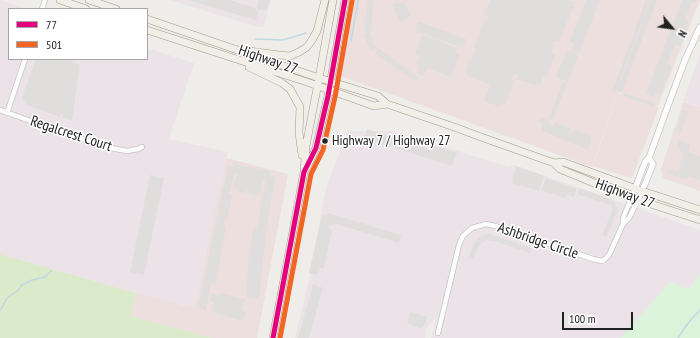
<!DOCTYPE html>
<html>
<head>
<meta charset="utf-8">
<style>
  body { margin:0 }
  #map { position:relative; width:700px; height:338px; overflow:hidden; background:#efedea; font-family:"PT Sans Narrow",sans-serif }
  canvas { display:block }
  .legend { position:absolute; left:8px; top:8px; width:140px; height:52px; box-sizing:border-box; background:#fff; border:1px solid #a6a6a6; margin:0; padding:5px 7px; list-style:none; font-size:12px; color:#212121 }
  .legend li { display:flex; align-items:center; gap:8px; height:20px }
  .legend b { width:20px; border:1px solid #a6a6a6 }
  .north { position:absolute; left:652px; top:8px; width:40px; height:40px; -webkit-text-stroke:3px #fff; paint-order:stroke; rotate:119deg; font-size:11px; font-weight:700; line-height:16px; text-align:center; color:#212121 }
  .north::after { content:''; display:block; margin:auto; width:14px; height:18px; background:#212121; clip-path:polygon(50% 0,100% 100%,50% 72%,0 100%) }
  .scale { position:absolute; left:562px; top:312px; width:71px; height:18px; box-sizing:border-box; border:2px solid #212121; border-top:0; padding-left:5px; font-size:12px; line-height:14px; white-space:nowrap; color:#212121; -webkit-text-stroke:3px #fff; paint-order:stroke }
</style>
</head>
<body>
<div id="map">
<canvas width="700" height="338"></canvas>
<ul class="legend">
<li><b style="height:5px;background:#e5007d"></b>77</li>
<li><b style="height:5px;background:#f26522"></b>501</li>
</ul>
<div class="north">N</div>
<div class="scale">100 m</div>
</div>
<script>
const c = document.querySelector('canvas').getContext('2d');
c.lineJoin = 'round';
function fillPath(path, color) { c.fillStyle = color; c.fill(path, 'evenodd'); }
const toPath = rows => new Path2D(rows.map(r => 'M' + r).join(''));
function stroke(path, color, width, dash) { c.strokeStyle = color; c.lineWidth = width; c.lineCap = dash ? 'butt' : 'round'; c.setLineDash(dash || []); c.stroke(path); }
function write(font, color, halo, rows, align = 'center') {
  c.font = font + ' "PT Sans Narrow",sans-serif'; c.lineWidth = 3; c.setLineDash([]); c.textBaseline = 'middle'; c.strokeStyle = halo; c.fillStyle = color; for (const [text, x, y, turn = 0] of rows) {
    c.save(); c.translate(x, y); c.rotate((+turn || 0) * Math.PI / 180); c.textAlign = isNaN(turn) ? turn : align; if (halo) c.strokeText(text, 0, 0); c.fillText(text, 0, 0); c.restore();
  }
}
fillPath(toPath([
  [351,0,700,0,658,106,618,92,592,167,341,76,338,64],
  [618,93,659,107,632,178,593,166],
  [683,102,700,107,700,191,663,178,661,169],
  [226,158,288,174,257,338,212,338,131,316,136,293,194,308]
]), '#ecdfdd');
fillPath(toPath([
  [0,0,27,9,9,9,9,59,147,59,147,48,194,63,169,139,228,152,194,308,136,293,0,254],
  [170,0,271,0,264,27,254,26],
  [700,55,700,107,683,101],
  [348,131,394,131,509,167,514,165,700,230,700,273,690,289,670,283,621,338,431,338,436,318,430,323,425,331,426,338,295,338,309,280,326,187]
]), '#ece3e8');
fillPath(toPath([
  [0,254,136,293,131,316,212,338,0,338]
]), '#dbeacb');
fillPath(toPath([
  [700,273,700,338,621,338,670,282,690,289]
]), '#dbf2db');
fillPath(toPath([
  [188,0,229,0,256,8,255,11,258,12,256,20],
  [259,0,270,0,268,9,265,9,265,11,257,9],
  [368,0,374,0,370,33,374,45,419,78,416,81,375,54,378,50,375,48,371,50,363,34,368,32,364,31],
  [490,0,567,0,575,3,559,41,555,41,551,53,555,55,547,76,543,75,541,85,538,84,537,86,518,79,519,75,516,74,513,75,511,80,514,81,505,105,501,104,500,107,484,101,490,85,465,74,469,60,471,61,476,48,474,47,485,19,487,20,488,16,484,15],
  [586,0,600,0,579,53,571,51,574,43,570,42],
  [646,0,650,0,615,93,612,92],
  [651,0,657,0,622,92,617,90],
  [682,0,696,0,696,2,692,2,685,19,689,21,680,46,675,45,667,63,672,66,660,94,655,93,654,97,646,94],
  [399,2,400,4,404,2,411,16,400,22,392,5],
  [418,21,466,39,463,46,462,45,460,47,416,31,417,28,415,28],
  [422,35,458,48,456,52,460,54,451,77,427,68,423,76,417,73,419,65,416,64,420,56,415,54],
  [567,50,578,55,568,82,556,77],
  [36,59,74,59,73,62,80,65,72,121,63,118,63,115,60,114,61,117,26,105,22,97],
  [563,82,567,83,553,120,549,119],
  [624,93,655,104,654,107,623,96],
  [683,110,688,112,681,131,677,130],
  [540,118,548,120,550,124,553,126,555,122,571,129,570,132,572,133,574,129,591,136,590,140,592,141,588,150,541,130,543,123,539,122],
  [367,129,432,150,433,145,457,153,452,166,364,138],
  [679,140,690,144,688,152,700,156,700,180,689,176,687,180,668,174,669,169,679,171,683,153,680,152,681,148,677,147],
  [234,164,270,171,270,176,275,177,268,216,259,298,246,297,249,254,254,226,257,227,266,180,263,179,260,193,257,193,257,196,247,193,248,190,246,190,246,193,237,191,238,188,233,187,237,174,234,173,229,194,232,195,227,220,225,219,223,226,226,227,215,284,211,283,206,310,198,307,228,166,233,167],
  [516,166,544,176,539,191,512,183],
  [150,175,164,178,144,275,130,272],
  [546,178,577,189,574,197,566,194,565,198,541,190],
  [579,188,610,199,615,203,618,210,606,237,602,235,612,212,612,208,611,205,577,194],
  [328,213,401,235,399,243,336,224,331,225,328,228,332,230,324,268,320,268,318,275,309,273,322,215,327,216],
  [490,234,531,248,530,253,495,241,486,240,480,244,473,258,469,256,474,243,477,239,483,235],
  [313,284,323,288,309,338,298,338],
  [212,293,220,296,221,293,245,299,241,310,246,312,243,321,212,312,214,302,210,301],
  [410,312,428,317,422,329,407,323]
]), '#dfdedd');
stroke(toPath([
  [255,39,283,40,306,33],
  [351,41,358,0],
  [0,311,7,298,17,291,22,285,32,280,45,277,51,271],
  [678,338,689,322,700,310]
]), '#c0d9e0', 1.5);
const minor = toPath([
  [42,9,45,0],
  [0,110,73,136,111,148,127,151,138,149,142,147],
  [7,113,25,59],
  [623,224,623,218,635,189],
  [438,333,459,245,463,236,472,228,486,224,495,226,593,259,601,261,604,260,609,255,623,224,629,218,638,200]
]);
const tertiary = toPath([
  [635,189,645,162,649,158,670,100,685,60,700,27],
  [638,200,645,184,653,164,649,158]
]);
const primary = toPath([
  [60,0,86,9],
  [89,0,116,9],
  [147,19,319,78,378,96,387,104,457,128,481,137,554,163,563,162,642,191,700,210],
  [147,30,307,82,374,106,387,104],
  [249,51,279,55,290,56,299,52,307,47,312,40,317,31,325,0],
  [249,67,282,83,290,89,300,107,299,133,302,155],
  [554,163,560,169,623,195,700,220],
  [306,169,316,148,328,96,345,0],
  [273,338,304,172,306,146,319,78,333,0]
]);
stroke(minor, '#c6c5c4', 6);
stroke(tertiary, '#c6c5c4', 7);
stroke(primary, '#a49b88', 8);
stroke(minor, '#fdfcfc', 4.5);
stroke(tertiary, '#fdfcfc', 5.5);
stroke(primary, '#f1ede7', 7);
stroke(toPath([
  [273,338,304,172,316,148,328,96,345,0]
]), '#e5007d', 5);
stroke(toPath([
  [280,338,311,174,323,150,335,97,352,1]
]), '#f26522', 5);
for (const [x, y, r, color] of [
  [325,141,3.5,"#212121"]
]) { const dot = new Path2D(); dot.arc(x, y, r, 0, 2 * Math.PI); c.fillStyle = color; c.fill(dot); stroke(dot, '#fff', 1.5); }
write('14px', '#212121', '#fff', [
  ["Highway 7 / Highway 27",332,141]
], 'left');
write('15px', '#212121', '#fff', [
  ["Highway 27",268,60,19],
  ["Regalcrest Court",71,134,18],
  ["Highway 27",625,194,20],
  ["Ashbridge Circle",538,241,19]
]);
</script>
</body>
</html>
